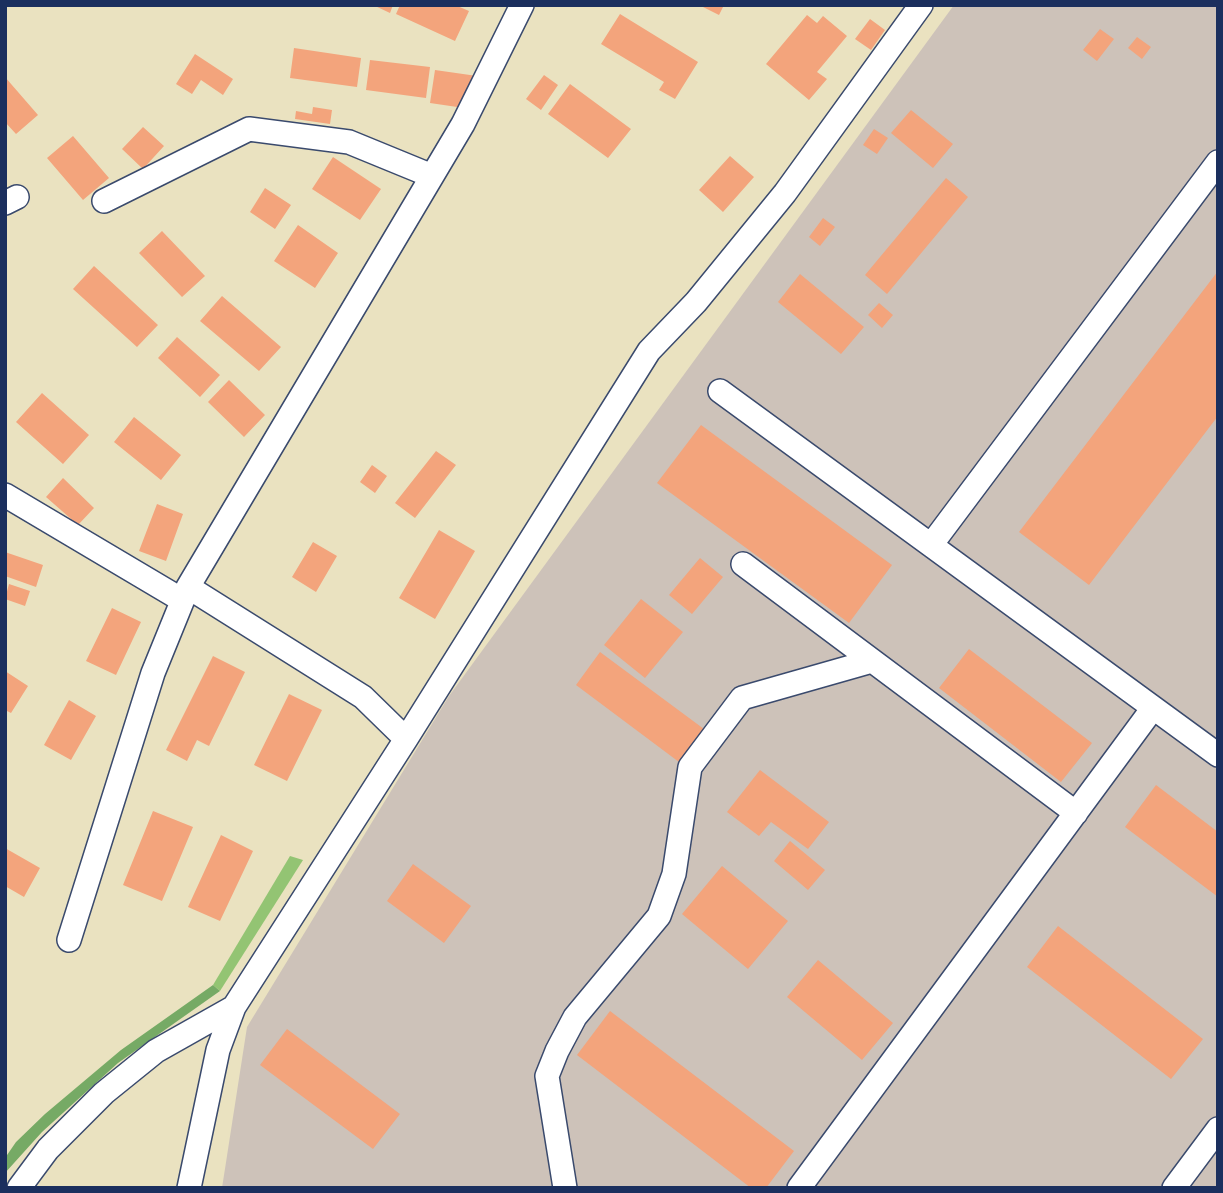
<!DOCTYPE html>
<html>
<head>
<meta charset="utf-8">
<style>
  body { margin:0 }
  #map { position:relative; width:1223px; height:1193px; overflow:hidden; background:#eae2c0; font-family:"IM FELL Great Primer",serif }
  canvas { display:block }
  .frame { position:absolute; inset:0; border:7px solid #1b2f5e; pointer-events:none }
</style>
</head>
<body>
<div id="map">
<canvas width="1223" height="1193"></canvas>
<div class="frame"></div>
</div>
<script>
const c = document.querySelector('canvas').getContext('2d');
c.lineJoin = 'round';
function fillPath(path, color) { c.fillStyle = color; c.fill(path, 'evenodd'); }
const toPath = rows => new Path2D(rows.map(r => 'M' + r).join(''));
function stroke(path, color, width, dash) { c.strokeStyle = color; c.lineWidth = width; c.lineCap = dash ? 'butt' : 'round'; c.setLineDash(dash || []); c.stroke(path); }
fillPath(toPath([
  [954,5,1218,5,1218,1188,222,1188,247,1027,449,696]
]), '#cdc2b9');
fillPath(toPath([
  [290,856,303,860,220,991,213,985]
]), '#93c473');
fillPath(toPath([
  [213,985,220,991,118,1063,42,1132,5,1173,5,1158,16,1142,45,1114,121,1050]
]), '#76aa65');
fillPath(toPath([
  [373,5,393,5,390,13],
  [400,5,455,5,469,11,455,41,396,14],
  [699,5,724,5,719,15],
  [620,14,698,62,675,99,659,90,664,82,601,44],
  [807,15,817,23,823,16,847,36,817,72,827,79,809,100,766,64],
  [870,19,885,30,871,50,855,39],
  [1100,29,1114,39,1097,61,1083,50],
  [1137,37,1151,47,1142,59,1128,48],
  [294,48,361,58,357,87,290,78],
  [195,54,233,79,223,95,201,80,192,94,176,84],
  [370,60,430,67,426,98,366,90],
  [435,70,477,76,464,108,430,103],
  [544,75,558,85,541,110,526,99],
  [5,77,38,115,16,134,5,122],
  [570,84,631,129,608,158,548,114],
  [313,107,332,110,330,124,295,119,296,111,312,114],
  [911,110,953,144,933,168,891,133],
  [143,127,164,146,143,169,122,149],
  [874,129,888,138,877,154,863,145],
  [73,136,109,178,83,200,47,158],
  [730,156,754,177,723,212,699,190],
  [333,157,381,189,360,220,312,189],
  [946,178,968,197,887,294,865,275],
  [265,188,291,205,275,229,250,212],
  [823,218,835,227,820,246,809,237],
  [298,225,338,253,315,288,274,261],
  [162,231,205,276,182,297,139,253],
  [94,266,158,325,137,347,73,289],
  [1218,271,1218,416,1089,585,1019,532],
  [800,274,864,327,841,354,778,302],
  [222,296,281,347,259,371,200,321],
  [879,303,893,315,882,328,868,315],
  [177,337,220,375,200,397,158,358],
  [229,380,265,415,244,437,208,402],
  [42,393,89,435,63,464,16,422],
  [134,417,181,455,161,480,114,442],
  [701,425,892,565,849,623,657,483],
  [436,451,456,465,415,518,395,503],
  [372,465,387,476,375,493,360,482],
  [63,478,94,508,78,525,46,497],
  [157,504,183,514,166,561,139,551],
  [439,530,475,551,435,619,399,598],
  [313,542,337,556,316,592,292,577],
  [5,552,43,565,36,587,5,576],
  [700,558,723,577,692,614,669,595],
  [9,584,30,591,25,606,5,599],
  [641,599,683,632,645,678,604,645],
  [112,608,141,622,116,675,86,661],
  [969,649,1092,743,1061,782,939,688],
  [600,652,708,732,683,765,576,685],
  [213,656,245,672,209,746,197,740,187,761,166,750],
  [5,671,28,686,11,713,5,710],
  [289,694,322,710,287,781,254,765],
  [69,700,96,716,71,760,44,745],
  [760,770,829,822,808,849,771,822,759,836,727,812],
  [1156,785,1218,832,1218,897,1125,827],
  [153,811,193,827,162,901,123,885],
  [221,835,253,851,220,921,188,907],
  [790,841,825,870,808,890,774,861],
  [5,848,40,868,24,897,5,886],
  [413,864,471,906,444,943,387,901],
  [722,866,788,921,748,969,682,914],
  [1058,926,1203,1039,1171,1079,1027,967],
  [818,960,893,1023,862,1060,787,997],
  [610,1011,794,1151,766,1188,751,1188,577,1055],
  [287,1029,400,1114,373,1149,260,1065]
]), '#f3a47c');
const street = toPath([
  [104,201,249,129,349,142,432,176],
  [5,203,17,197],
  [720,391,1218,755],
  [5,495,182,600],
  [931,545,1218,162],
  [743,564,1076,813],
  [188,587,363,697,406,739],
  [69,940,153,673,188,587,463,124,522,5],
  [19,1188,48,1149,104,1093,156,1051,234,1007],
  [189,1188,218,1050,234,1007,406,739,649,351,696,302,785,193,921,5],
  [565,1188,547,1076,557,1051,575,1017,659,916,674,874,690,767,742,698,872,661],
  [799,1188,1153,708],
  [1174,1188,1218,1129]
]);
stroke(street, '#3a4a6d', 26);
stroke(street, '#fff', 23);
</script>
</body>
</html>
